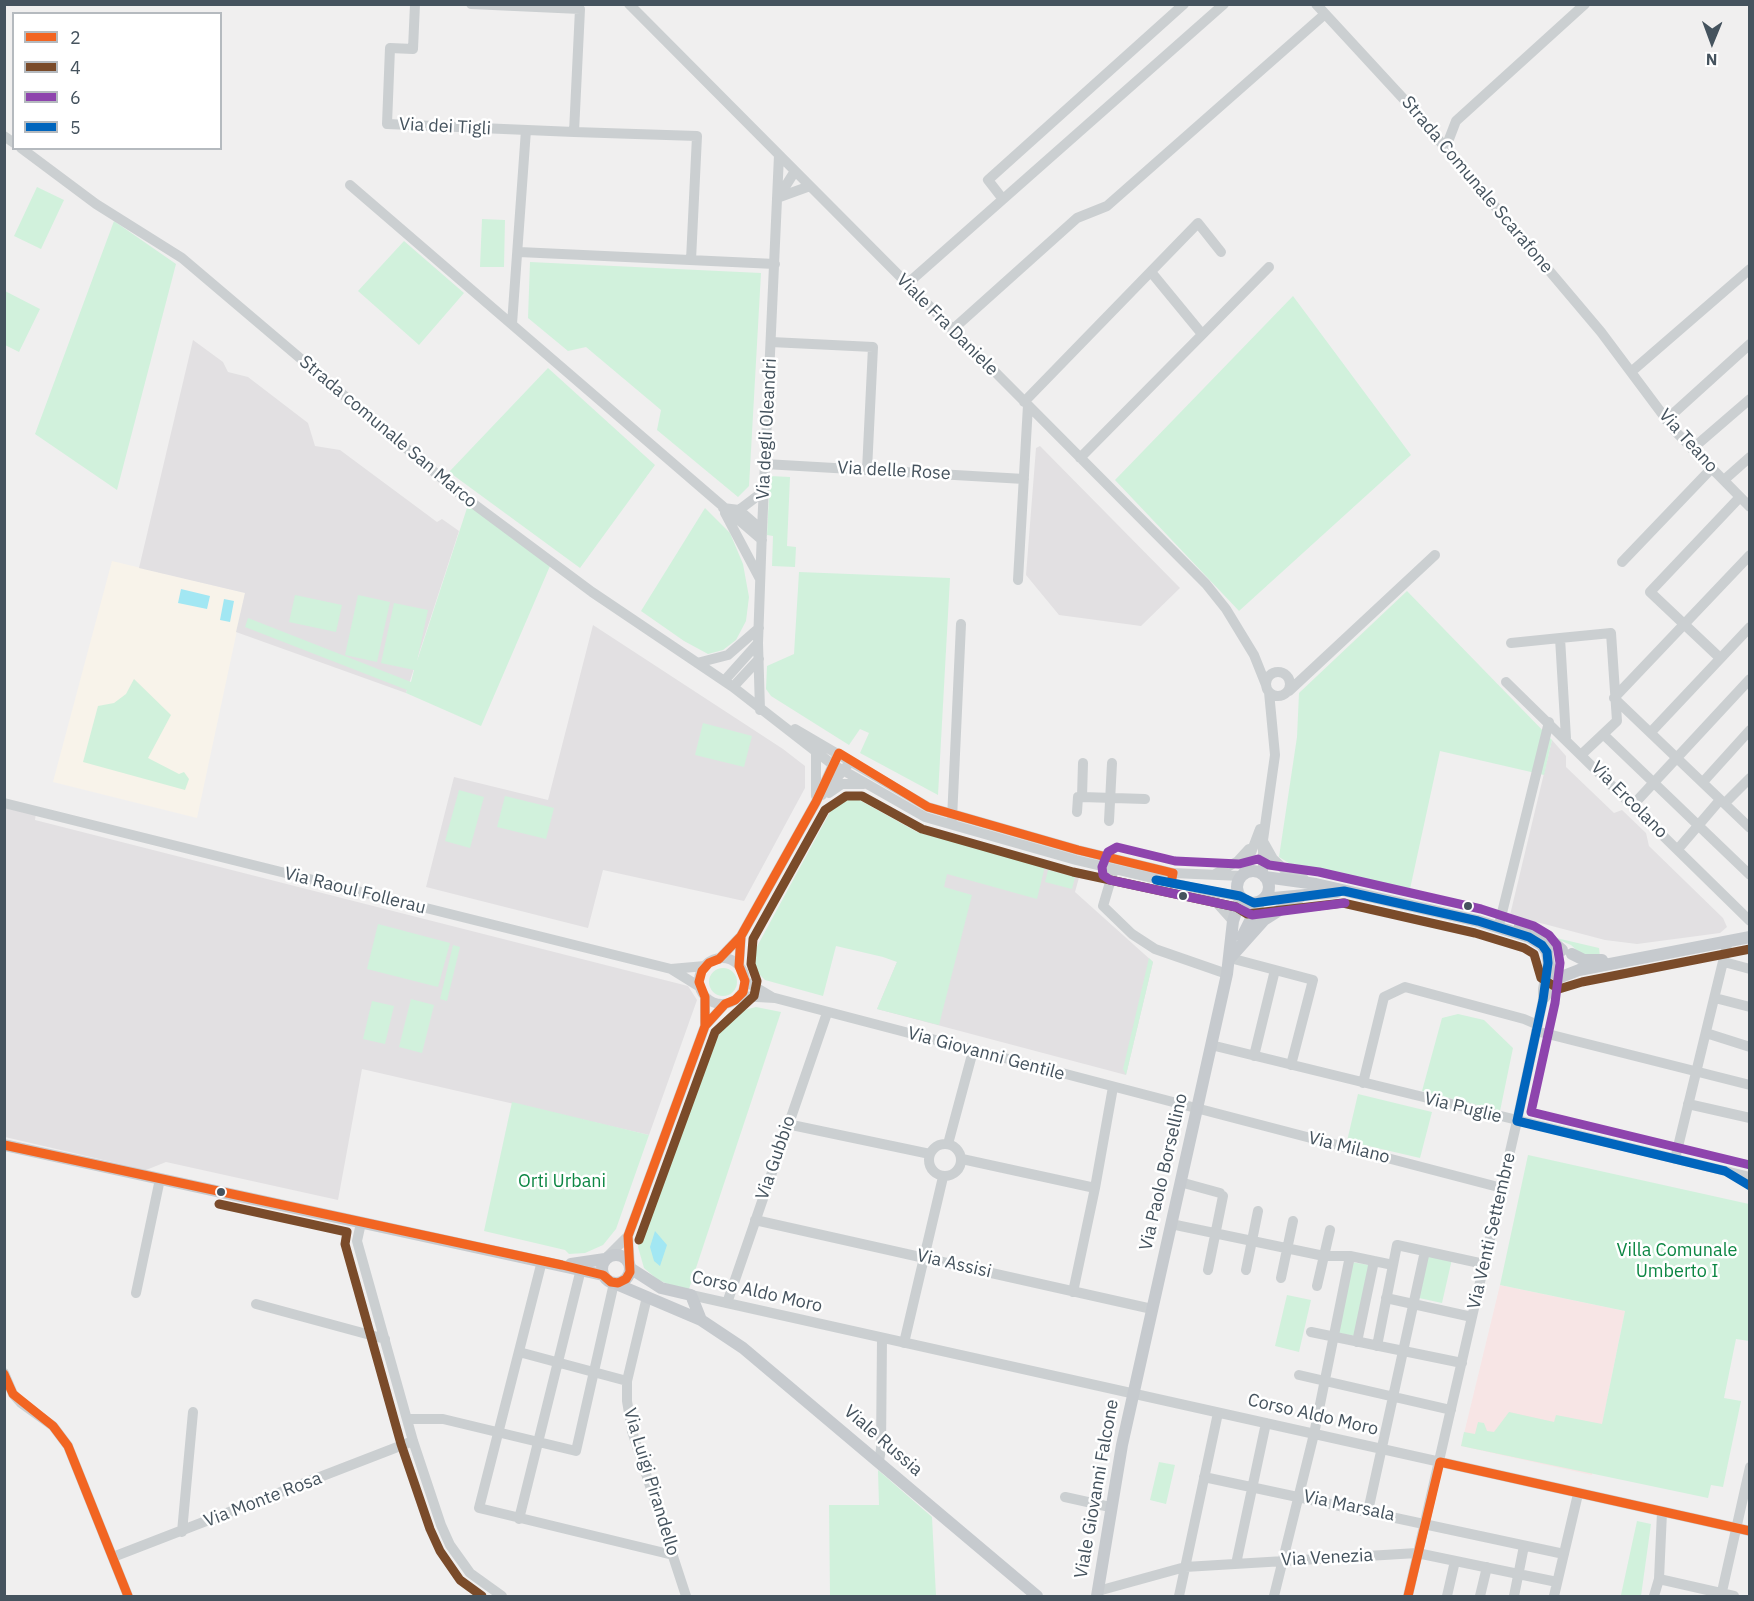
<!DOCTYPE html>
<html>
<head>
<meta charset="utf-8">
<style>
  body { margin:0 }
  #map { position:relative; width:1754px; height:1601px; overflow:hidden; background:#f0efef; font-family:"IBM Plex Sans",sans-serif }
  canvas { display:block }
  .frame { position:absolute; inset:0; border:6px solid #45535e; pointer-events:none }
  .legend { position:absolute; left:12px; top:12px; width:210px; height:138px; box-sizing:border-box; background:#fff; border:2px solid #b5babf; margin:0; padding:8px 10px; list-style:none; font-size:18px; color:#45535e }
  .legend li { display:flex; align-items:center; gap:12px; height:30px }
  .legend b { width:30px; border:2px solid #b5babf }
  .north { position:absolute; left:1682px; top:12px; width:60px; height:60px; -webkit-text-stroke:4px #fff; paint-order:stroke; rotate:181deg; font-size:16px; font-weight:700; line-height:24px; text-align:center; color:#45535e }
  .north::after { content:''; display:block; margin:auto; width:21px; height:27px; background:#45535e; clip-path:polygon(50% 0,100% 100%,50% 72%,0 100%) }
</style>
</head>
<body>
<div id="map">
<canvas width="1754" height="1601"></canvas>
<div class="frame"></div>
<ul class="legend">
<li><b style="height:8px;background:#f26522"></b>2</li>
<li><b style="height:8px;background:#7a4b2a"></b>4</li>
<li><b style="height:8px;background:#8e44ad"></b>6</li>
<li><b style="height:8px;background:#0065bd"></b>5</li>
</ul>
<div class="north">N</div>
</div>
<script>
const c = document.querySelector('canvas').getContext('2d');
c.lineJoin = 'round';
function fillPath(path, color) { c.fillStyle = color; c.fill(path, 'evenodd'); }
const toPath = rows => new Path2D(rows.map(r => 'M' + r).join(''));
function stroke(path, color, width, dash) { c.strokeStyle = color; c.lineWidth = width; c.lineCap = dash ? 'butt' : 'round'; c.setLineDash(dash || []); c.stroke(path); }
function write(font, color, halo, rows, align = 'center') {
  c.font = font + ' "IBM Plex Sans",sans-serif'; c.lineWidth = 5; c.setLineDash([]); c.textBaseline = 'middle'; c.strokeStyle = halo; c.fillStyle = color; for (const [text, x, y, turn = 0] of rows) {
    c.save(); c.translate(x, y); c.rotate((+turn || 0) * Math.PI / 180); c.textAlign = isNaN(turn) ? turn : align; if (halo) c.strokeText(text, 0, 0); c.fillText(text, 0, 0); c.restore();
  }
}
fillPath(toPath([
  [112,561,245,593,197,818,53,782]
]), '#f8f3ea');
fillPath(toPath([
  [193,340,223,362,228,372,248,377,308,423,315,446,340,450,437,522,442,519,459,531,406,693,236,632,245,593,139,568],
  [1040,446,1180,588,1141,626,1059,615,1026,575,1036,448],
  [593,625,783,749,805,766,805,788,744,901,603,870,588,928,426,887,454,777,548,800],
  [1552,740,1566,756,1566,767,1614,813,1622,810,1646,833,1649,846,1723,918,1727,927,1720,933,1637,944,1605,940,1510,915],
  [5,806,36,813,35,820,688,986,697,1000,649,1135,362,1069,338,1200,166,1162,146,1170,5,1137],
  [948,842,1080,874,1075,892,1153,962,1126,1075,877,1009]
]), '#e2e0e2');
fillPath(toPath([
  [1500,1285,1625,1311,1592,1475,1461,1446]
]), '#f7e5e5');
fillPath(toPath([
  [37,187,64,200,41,249,14,236],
  [482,219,505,220,504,267,480,267],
  [114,221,176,264,117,490,35,434],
  [404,241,464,293,419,345,358,291],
  [530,262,761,273,749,486,738,497,657,430,661,410,586,347,568,351,528,318],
  [5,291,40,309,19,352,5,345],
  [1293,296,1411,455,1239,611,1115,480],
  [548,368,655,465,580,568,449,472],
  [770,476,790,477,787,546,796,547,795,567,772,566,773,536,767,535],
  [468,505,550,566,481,726,406,693,407,690,245,627,248,618,411,682,414,670,381,663,394,603,428,610,417,661],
  [705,508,730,533,743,564,749,597,746,621,736,640,723,650,708,654,684,641,641,611],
  [799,572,950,578,938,795,860,753,869,733,860,729,849,745,771,696,766,689,767,666,794,654],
  [1407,591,1552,740,1544,775,1440,751,1410,889,1297,868,1279,857,1297,737,1299,693],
  [295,595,342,605,336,632,289,622],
  [358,595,390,602,377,662,345,655],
  [134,679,171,715,148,758,179,774,184,772,189,779,185,790,83,762,98,706,114,703,126,694],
  [703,723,752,736,744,767,695,755],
  [459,790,484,797,470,848,445,841],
  [505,796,554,808,546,839,497,827],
  [854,797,917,832,1045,866,1037,899,947,874,944,887,972,895,939,1025,877,1009,897,962,883,957,836,946,823,996,765,980,755,970,754,952,830,812,842,798],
  [1048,870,1075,877,1072,889,1045,882],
  [378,924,450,943,438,987,367,969],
  [1552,937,1599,948,1600,957,1581,954,1571,945],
  [453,945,460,947,447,1001,440,999],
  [1149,958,1153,962,1126,1075,1123,1069],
  '709 982a14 14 0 1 1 28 0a14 14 0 1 1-28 0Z',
  [411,999,434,1005,422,1053,399,1047],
  [372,1001,394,1006,385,1044,363,1039],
  [756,1007,781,1012,689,1289,673,1286,658,1280,644,1268,638,1247,640,1240,715,1028,728,1014],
  [1458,1014,1484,1020,1513,1048,1500,1111,1422,1091,1442,1018],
  [1358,1094,1432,1112,1420,1158,1347,1141],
  [512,1102,649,1135,616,1229,603,1245,585,1253,569,1254,565,1250,484,1231],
  [1528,1155,1749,1204,1749,1341,1736,1339,1724,1398,1741,1401,1723,1487,1711,1485,1708,1498,1461,1446,1464,1432,1475,1434,1478,1422,1484,1423,1487,1431,1494,1432,1509,1412,1554,1422,1556,1415,1602,1424,1625,1311,1500,1285],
  [1428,1254,1452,1259,1442,1303,1419,1298],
  [1351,1262,1369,1265,1355,1336,1338,1333],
  [1287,1295,1311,1300,1299,1352,1275,1346],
  [1159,1462,1175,1465,1166,1504,1150,1500],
  [878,1470,932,1517,936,1596,830,1596,829,1505,879,1505],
  [1637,1521,1651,1524,1641,1596,1621,1595]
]), '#d1f1dc');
fillPath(toPath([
  [181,589,210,596,207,609,178,603],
  [224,599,234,601,230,622,220,620],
  [655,1231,667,1245,660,1266,654,1261,650,1247]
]), '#a2e7f3');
stroke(toPath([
  [415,4,413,49,390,48,387,124,574,132,580,9,471,4],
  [629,4,1206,584,1226,609,1254,655,1266,685],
  [1316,4,1411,107,1601,332,1675,431,1750,507],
  [574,132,697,136,691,260],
  [4,136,14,143],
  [1446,147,1456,121,1585,4],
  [21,148,96,204,182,258,459,493,592,592,733,687,832,764,925,817,1076,860,1207,891,1240,896],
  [350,185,762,540],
  [777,198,810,186],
  [778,198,795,171],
  [1002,198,988,180,1184,4],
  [519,252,775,264],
  [1151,272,1202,334],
  [907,284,1224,4],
  [512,324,526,130],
  [952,330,1077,218,1107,206,1325,14],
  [771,342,873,347,867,470],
  [1631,372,1750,269],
  [1024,402,1198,223,1221,252],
  [1666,420,1750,344],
  [1692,449,1750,399],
  [1080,458,1269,267],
  [765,464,1024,479],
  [1724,480,1750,457],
  [723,508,739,510,762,530],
  [739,510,764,491],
  [725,513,760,579],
  [1622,562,1712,468],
  [1018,580,1028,405],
  [1560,638,1611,633,1617,721,1582,754],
  [1511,643,1560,638,1566,738],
  [1720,658,1650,592,1740,497],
  [697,663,728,655,759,628],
  '1266 684a12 12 0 1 1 24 0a12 12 0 1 1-24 0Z',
  [724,681,758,643],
  [1506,682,1750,921],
  [733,687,759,659],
  [1289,691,1435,555],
  [1614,698,1750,555],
  [1614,698,1750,828],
  [760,710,758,643,762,530,779,155],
  [795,729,928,807,1078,850,1173,873,1241,876],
  [1651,732,1750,627],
  [1604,735,1750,875],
  [1703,782,1750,730],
  [829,793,842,784,864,784],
  [822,795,847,766],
  [816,796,816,751],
  [1082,797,1145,799],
  [4,803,671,969,700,987],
  [1725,803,1750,778],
  [1633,805,1750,679],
  [1077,812,1078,797,1082,797,1083,763],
  [952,819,961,624],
  [1109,821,1112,763],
  [1264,843,1273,859,1288,873,1304,879],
  [1678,849,1720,800],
  [1114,869,1103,906,1132,934,1155,949,1227,974],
  [1215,874,1238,861,1249,849],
  [1243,874,1260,829],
  [1263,875,1263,840,1275,755,1269,692],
  [1207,892,1233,921],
  [1500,921,1549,722],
  [1230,958,1313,980,1291,1065],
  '699 981a23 23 0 1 1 46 0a23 23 0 1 1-46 0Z',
  [719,959,741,936,816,802,836,758],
  [1724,962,1750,969],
  [739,966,741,936],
  [671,969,705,966],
  [745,981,772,997],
  [739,996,775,998,1502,1188],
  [1715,998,1750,1007],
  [1544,999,1561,977],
  [705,1026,725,1004],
  [1536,1031,1750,1085],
  [1706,1033,1750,1047],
  [1211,1045,1750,1177],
  [1254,1056,1275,970],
  [1363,1083,1384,997,1405,987,1524,1019,1538,1025],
  [1688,1104,1750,1118],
  [787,1124,930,1154],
  '929 1160a16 16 0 1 1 32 0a16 16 0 1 1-32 0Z',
  [948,1144,973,1051],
  [962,1159,1095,1188],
  [1675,1159,1728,941],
  [1180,1182,1220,1193],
  [755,1220,1152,1309],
  [361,1223,357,1241,413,1441,441,1525,450,1545,470,1573,502,1596],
  [1171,1224,1324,1256,1350,1256,1393,1265],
  [605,1259,628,1236],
  [542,1261,479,1508,673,1555],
  [630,1268,628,1236,705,1026,705,997],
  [1208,1270,1223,1196],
  [1246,1270,1258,1211],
  [1281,1278,1293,1221],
  [1317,1286,1330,1230],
  [1073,1292,1095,1188,1113,1087],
  [136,1293,160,1179],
  [691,1295,1750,1531],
  [647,1297,627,1381,627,1401,632,1431,686,1596],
  [1386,1298,1472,1317],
  [727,1303,827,1013],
  [256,1304,385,1339],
  [1311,1332,1462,1363],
  [1357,1342,1374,1261],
  [904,1343,943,1177],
  [1377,1346,1397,1245,1484,1264],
  [519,1352,627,1381],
  [4,1373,13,1394,21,1403,53,1426,68,1446,128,1596],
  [1299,1375,1451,1410],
  [407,1419,443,1419,576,1451,614,1283],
  [879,1461,881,1449,882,1338],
  [1204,1477,1564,1554],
  [1065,1497,1110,1507],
  [1368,1511,1425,1251],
  [519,1519,581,1269],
  [182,1532,193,1412],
  [113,1557,413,1441],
  [1236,1564,1266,1423],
  [1659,1579,1734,1596],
  [1098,1591,1185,1567,1417,1553,1557,1582],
  [1179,1596,1218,1413],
  [1274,1596,1314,1434,1350,1256],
  [1408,1596,1517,1121,1543,1000,1543,989,1548,963],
  [1447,1596,1455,1561],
  [1480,1596,1487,1567],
  [1514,1596,1524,1546],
  [1554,1596,1578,1494],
  [1654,1596,1659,1579,1662,1512],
  [1721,1596,1750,1467]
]), '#cbcfd1', 10);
stroke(toPath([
  '1237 887a16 16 0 1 1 32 0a16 16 0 1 1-32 0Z',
  [1265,877,1316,884,1478,921,1529,937,1542,945,1547,952,1550,971,1561,977,1579,970,1750,937],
  [1263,899,1337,892],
  [1520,926,1545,935,1562,950],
  [1242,937,1260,901],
  [1572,954,1584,960,1602,960],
  [1230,958,1264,920,1302,896],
  [4,1145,603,1275],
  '602 1269a14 14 0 1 1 28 0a14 14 0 1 1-28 0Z',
  [571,1264,605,1259],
  [630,1268,661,1288,691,1295,701,1320],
  [614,1283,701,1320,743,1348,1037,1596],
  [1097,1596,1122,1445,1227,974,1233,921,1241,897]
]), '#c6cace', 12);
stroke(toPath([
  [705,1026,725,1004,735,1000,743,992,745,981,739,966,741,936],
  [4,1145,562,1265,603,1275,611,1282,618,1283,626,1279,630,1272,628,1236,705,1026,705,997,699,982,702,971,709,963,719,959,741,936,816,802,839,753,928,807,1078,850,1173,873,1171,883],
  [4,1374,13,1394,53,1426,68,1446,128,1596],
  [1408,1596,1440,1462,1750,1531]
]), '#f26522', 9);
stroke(toPath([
  [219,1204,347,1232,345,1244,401,1444,430,1529,440,1551,460,1580,482,1596],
  [639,1240,715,1032,754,996,757,981,751,964,753,939,825,810,846,796,862,796,922,829,1073,872,1236,907,1247,914,1343,903,1475,933,1524,948,1534,954,1541,978,1559,989,1582,982,1750,949]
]), '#7a4b2a', 9);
stroke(toPath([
  [1345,903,1252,915,1236,907,1110,880,1103,875,1102,867,1108,852,1117,847,1175,861,1239,864,1258,859,1269,865,1319,872,1481,909,1534,926,1549,935,1557,945,1560,963,1555,1003,1531,1112,1750,1165]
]), '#8e44ad', 9);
stroke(toPath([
  [1156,880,1240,896,1254,903,1344,891,1478,921,1529,937,1542,945,1547,952,1548,963,1543,1000,1517,1121,1725,1171,1750,1186]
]), '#0065bd', 9);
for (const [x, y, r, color] of [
  [1183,896,5,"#45535e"],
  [1468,906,5,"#45535e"],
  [221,1192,5,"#45535e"]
]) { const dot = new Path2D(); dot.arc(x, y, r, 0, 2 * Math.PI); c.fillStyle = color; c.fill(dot); stroke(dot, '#fff', 2); }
write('18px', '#45535e', '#fff', [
  ["Via dei Tigli",445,127,3],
  ["Strada Comunale Scarafone",1477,185,50],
  ["Viale Fra Daniele",947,325,45],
  ["Via degli Oleandri",767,429,-87],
  ["Strada comunale San Marco",388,432,40],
  ["Via Teano",1688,441,48],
  ["Via delle Rose",894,471,3],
  ["Via Ercolano",1629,800,45],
  ["Via Raoul Follerau",355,891,14],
  ["Via Giovanni Gentile",986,1054,15],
  ["Via Puglie",1463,1108,14],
  ["Via Milano",1349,1148,14],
  ["Via Gubbio",776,1158,-71],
  ["Via Paolo Borsellino",1164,1172,-77],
  ["Via Venti Settembre",1492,1231,-77],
  ["Via Assisi",954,1264,13],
  ["Corso Aldo Moro",757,1292,13],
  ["Corso Aldo Moro",1313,1415,13],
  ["Viale Russia",883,1441,41],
  ["Via Luigi Pirandello",651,1482,73],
  ["Viale Giovanni Falcone",1097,1489,-80],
  ["Via Monte Rosa",263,1500,-21],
  ["Via Marsala",1349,1506,12],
  ["Via Venezia",1327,1558,-3]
]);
write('18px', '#0d8744', '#fff', [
  ["Orti Urbani",562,1182],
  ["Villa Comunale",1677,1251],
  ["Umberto I",1677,1272]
]);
</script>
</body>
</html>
